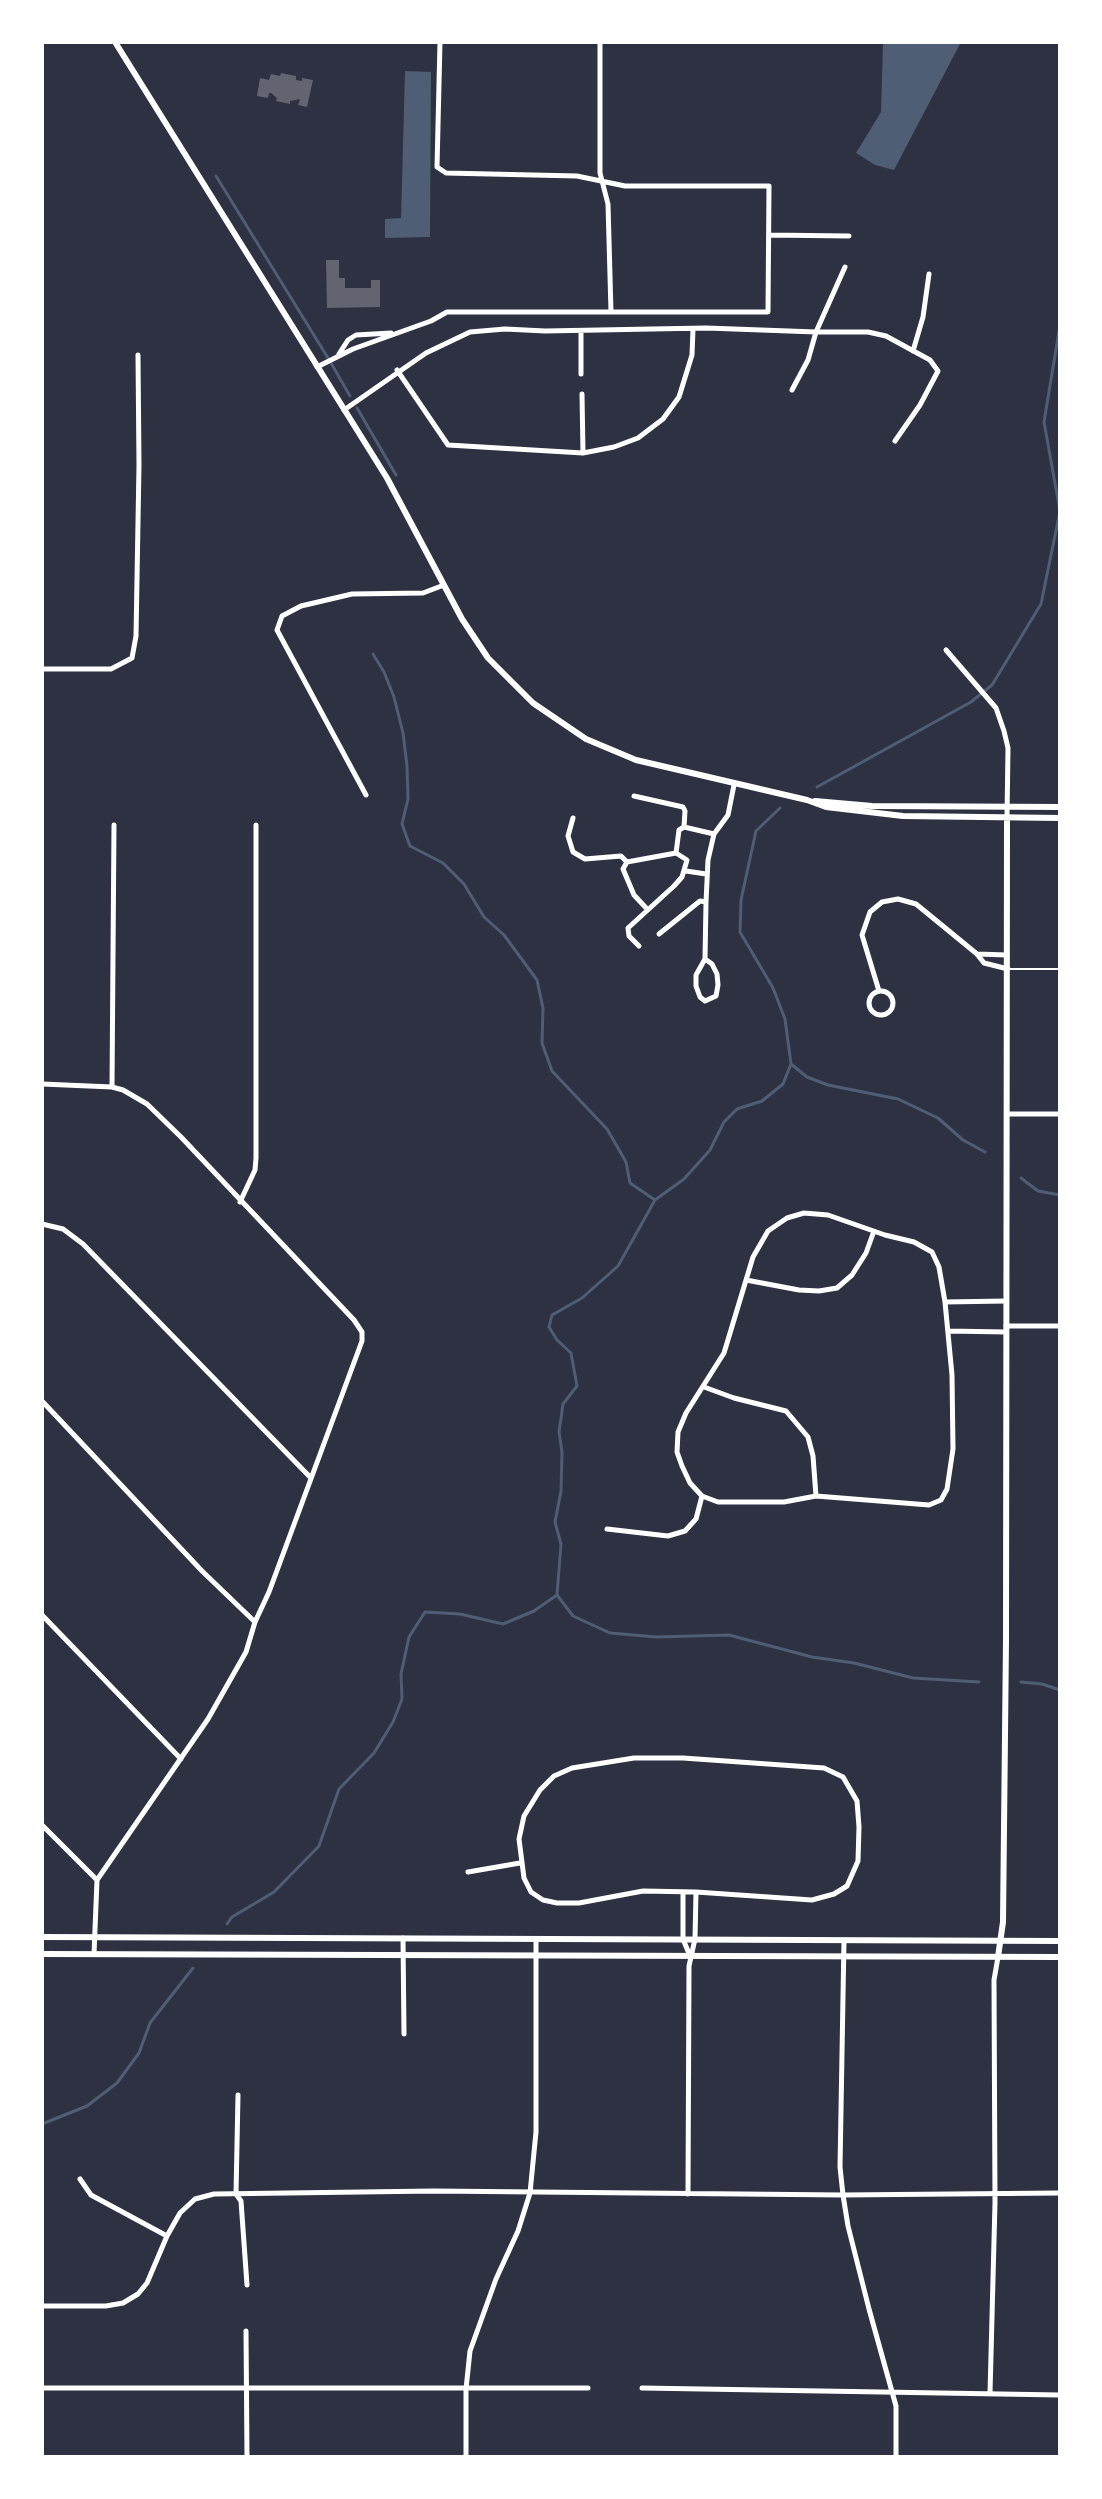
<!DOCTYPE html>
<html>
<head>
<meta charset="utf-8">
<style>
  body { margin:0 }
  #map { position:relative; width:1102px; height:2499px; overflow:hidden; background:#2d3142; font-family:"Noto Serif",serif }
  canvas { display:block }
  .frame { position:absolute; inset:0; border:44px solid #fff; pointer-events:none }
</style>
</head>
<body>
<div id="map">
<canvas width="1102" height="2499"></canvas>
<div class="frame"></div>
</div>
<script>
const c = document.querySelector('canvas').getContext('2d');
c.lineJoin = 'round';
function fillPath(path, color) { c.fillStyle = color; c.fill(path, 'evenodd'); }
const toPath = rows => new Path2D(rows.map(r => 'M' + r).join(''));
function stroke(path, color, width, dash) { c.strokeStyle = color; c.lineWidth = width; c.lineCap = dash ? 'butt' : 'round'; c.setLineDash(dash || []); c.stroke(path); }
fillPath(toPath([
  [883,42,961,42,894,170,875,165,856,153,881,112],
  [405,71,431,72,430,237,385,238,385,219,401,218]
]), '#4f5d75');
stroke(toPath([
  [216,176,328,358],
  [331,363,350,396],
  [357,408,396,475],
  [373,654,384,672,394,697,403,733,407,766,408,799,402,824,410,846,443,863,464,884,484,917,504,935,537,980,543,1008,542,1043,552,1071,607,1129,626,1162,630,1183,655,1200],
  [817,787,971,702,992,685,1041,604,1060,511,1044,422,1060,325],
  [780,808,756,831,741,900,740,932,773,988,785,1019,791,1064],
  [791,1064,807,1077,828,1085,898,1099,938,1118,963,1140,985,1152],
  [1021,1178,1038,1191,1060,1195],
  [557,1595,573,1616,610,1633,656,1637,729,1635,812,1657,854,1663,913,1678,979,1682],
  [1021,1682,1042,1684,1060,1690],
  [227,1924,232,1917,274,1892,319,1846,339,1789,374,1753,393,1722,402,1699,401,1674,409,1637,425,1612,460,1614,503,1624,534,1611,557,1595,561,1544,555,1522,561,1491,562,1452,559,1432,563,1404,577,1386,571,1353,557,1340,549,1327,552,1315,582,1298,618,1266,655,1200,684,1179,710,1150,724,1122,737,1109,762,1101,783,1084,791,1064],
  [42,2124,87,2106,117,2083,139,2053,150,2023,193,1968]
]), '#4f5d75', 3);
fillPath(toPath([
  [281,73,296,76,296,80,302,81,302,78,313,80,307,107,298,105,300,99,290,101,290,104,276,101,277,98,271,93,269,93,268,98,257,96,260,78,269,80,271,74,280,76],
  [326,260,339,260,339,278,345,278,345,288,371,288,371,280,380,280,380,307,327,308]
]), '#626471');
stroke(toPath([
  [1009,969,1060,969]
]), '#fff', 2);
stroke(toPath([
  [600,42,600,173,608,204,611,312],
  [769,235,849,236],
  [845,267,816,332,868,332,886,336,930,360,938,371,920,405,895,441],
  [581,331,581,374],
  [913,351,923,317,929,274],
  [339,354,348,340,356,335,391,333],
  [317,367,353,349,431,321,447,312,768,312,769,186,625,186,577,176,446,173,437,167,440,42],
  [397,370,448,445,583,453],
  [582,394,583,453,614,447,638,438,663,419,679,397,692,355,693,329],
  [344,410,426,353,470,332,505,329,545,331,706,328,816,332,808,360,792,390],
  [946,650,996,708,1004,731,1008,748,1007,817],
  [42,669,111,669,132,658,136,636,139,465,138,355],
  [366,795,277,630,282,616,301,606,352,594,423,593,444,585],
  [634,796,683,807,685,811,684,827,714,834,728,815,734,785],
  [573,818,568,836,573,852,585,859,621,856,627,862],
  [676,853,679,830,684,827],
  [686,871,706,874],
  [659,934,700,901,706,902,708,860,714,834],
  [639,946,629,936,628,928,674,886,682,877,687,860,676,853,627,862,623,869,634,895,648,910],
  [977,954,1007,955],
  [705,959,696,975,696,986,700,997,705,1001,716,996,718,985,717,974,712,964,705,959,706,902],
  '869 1003a12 12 0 1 1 24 0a12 12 0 1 1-24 0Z',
  [879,991,862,935,870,912,882,902,898,899,916,904,977,954,984,963,1008,969],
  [42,1084,112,1087,123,1090,147,1104,181,1137,354,1320,362,1332,362,1341,269,1592,255,1622,246,1652,208,1719,97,1880,94,1954],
  [112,1087,114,825],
  [1007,1114,1060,1114],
  [240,1202,255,1170,256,1158,256,825],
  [804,1213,828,1215,885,1235,914,1242,932,1252,939,1267,945,1302,952,1375,953,1449,947,1489,941,1500,929,1505,816,1496,784,1502,718,1502,702,1496,690,1483,682,1466,677,1452,678,1432,686,1413,724,1353,753,1257,768,1231,787,1218,804,1213],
  [42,1224,63,1229,83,1244,310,1477],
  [746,1280,799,1290,819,1291,837,1288,852,1275,866,1253,874,1231],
  [945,1302,1006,1301],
  [1006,1326,1060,1326],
  [948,1331,1006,1332],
  [704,1387,734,1398,786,1411,808,1437,813,1456,816,1496],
  [42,1401,202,1571,255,1622],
  [607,1529,668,1536,685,1531,696,1519,702,1496],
  [42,1615,181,1759],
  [634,1758,683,1758,824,1768,843,1777,857,1801,859,1827,858,1861,847,1886,834,1894,812,1900,696,1892,643,1891,579,1903,557,1903,543,1900,531,1892,524,1878,519,1839,524,1816,540,1790,554,1776,572,1768,634,1758],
  [42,1825,97,1880],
  [468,1872,520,1863],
  [683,1892,683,1939,690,1956],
  [403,1938,404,2034],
  [844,1940,840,2167,843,2195,848,2226,869,2309,896,2406,896,2457],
  [238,2095,236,2194,241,2201,247,2285],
  [80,2179,91,2195,167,2236],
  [688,2194,689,1966,695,1939,696,1892],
  [42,2306,106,2306,123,2303,138,2294,147,2283,167,2236,180,2213,195,2199,214,2194,434,2191,843,2195,1060,2193],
  [246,2331,247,2457],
  [42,2388,588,2388],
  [642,2388,1060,2395],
  [990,2393,995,2203,994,1980,998,1957],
  [466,2457,466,2389,470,2351,496,2279,518,2231,530,2193,536,2132,536,1939]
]), '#fff', 5);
stroke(toPath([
  [115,42,387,478,462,619,488,658,533,703,586,739,636,760,807,800,826,807,903,816,1060,818],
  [815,801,872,806,1060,807],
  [998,1957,1003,1922,1006,1641,1007,817]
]), '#fff', 6);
stroke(toPath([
  [42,1937,1060,1941],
  [42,1954,1060,1957]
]), '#fff', 6);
</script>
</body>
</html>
